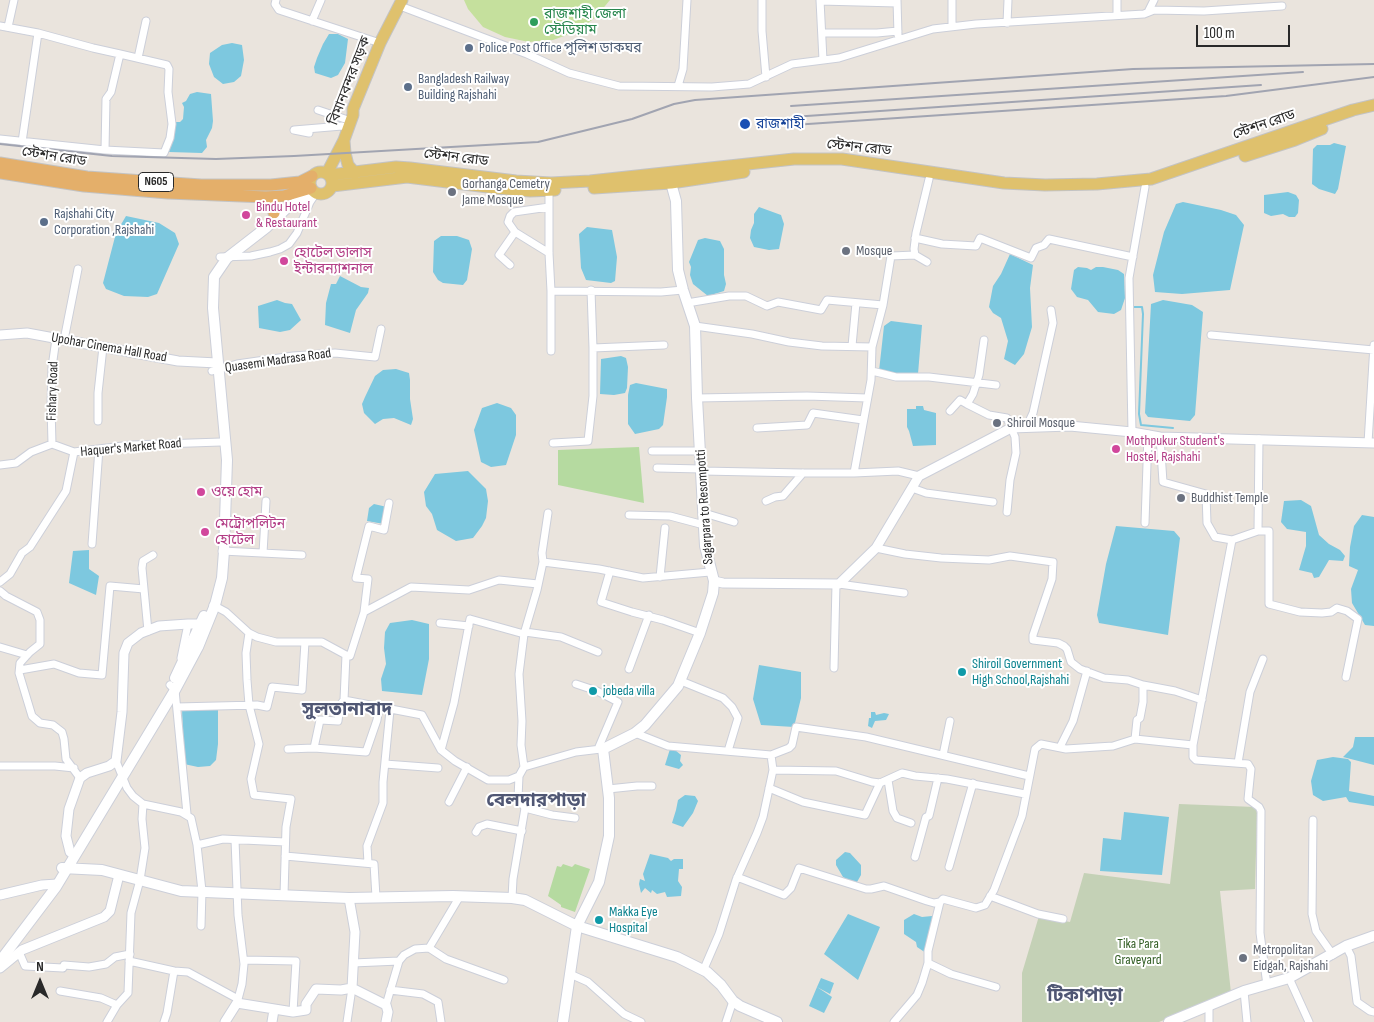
<!DOCTYPE html>
<html>
<head>
<meta charset="utf-8">
<style>
  body { margin:0 }
  #map { position:relative; width:1374px; height:1022px; overflow:hidden; background:#eae4dd; font-family:"Sofia Sans Condensed",sans-serif }
  canvas { display:block }
  .north { position:absolute; left:15px; top:957px; width:50px; height:50px; -webkit-text-stroke:4px #fff; paint-order:stroke; rotate:0deg; font-size:14px; font-weight:700; line-height:20px; text-align:center; color:#292929 }
  .north::after { content:''; display:block; margin:auto; width:18px; height:22px; background:#292929; clip-path:polygon(50% 0,100% 100%,50% 72%,0 100%) }
  .scale { position:absolute; left:1196px; top:25px; width:94px; height:22px; box-sizing:border-box; border:2px solid #292929; border-top:0; padding-left:6px; font-size:15px; line-height:18px; white-space:nowrap; color:#292929; -webkit-text-stroke:4px #fff; paint-order:stroke }
</style>
</head>
<body>
<div id="map">
<canvas width="1374" height="1022"></canvas>
<div class="north">N</div>
<div class="scale">100 m</div>
</div>
<script>
const c = document.querySelector('canvas').getContext('2d');
c.lineJoin = 'round';
function fillPath(path, color) { c.fillStyle = color; c.fill(path, 'evenodd'); }
const toPath = rows => new Path2D(rows.map(r => 'M' + r).join(''));
function stroke(path, color, width, dash) { c.strokeStyle = color; c.lineWidth = width; c.lineCap = dash ? 'butt' : 'round'; c.setLineDash(dash || []); c.stroke(path); }
function write(font, color, halo, rows, align = 'center') {
  c.font = font + ' "Sofia Sans Condensed","Noto Sans Bengali",sans-serif'; c.lineWidth = 4; c.setLineDash([]); c.textBaseline = 'middle'; c.strokeStyle = halo; c.fillStyle = color; for (const [text, x, y, turn = 0] of rows) {
    c.save(); c.translate(x, y); c.rotate((+turn || 0) * Math.PI / 180); c.textAlign = isNaN(turn) ? turn : align; if (halo) c.strokeText(text, 0, 0); c.fillText(text, 0, 0); c.restore();
  }
}
fillPath(toPath([
  [639,447,644,503,558,485,558,450],
  [563,864,572,867,575,864,590,869,575,912,561,907,561,905,548,896,557,866,561,867]
]), '#b5daa0');
fillPath(toPath([
  [1179,804,1255,807,1257,813,1255,889,1220,891,1231,993,1159,1022,1022,1022,1022,973,1039,916,1070,922,1084,873,1170,884]
]), '#c4d1b6');
fillPath(toPath([
  [464,0,610,0,595,18,575,32,553,40,529,42,505,37,483,27,468,9]
]), '#c5e09d');
fillPath(toPath([
  [329,34,338,34,348,39,345,63,338,75,331,78,315,73,314,67,317,58,323,44],
  [232,43,242,45,244,60,241,76,234,82,223,84,214,77,209,64,210,53,222,45],
  [197,92,211,94,213,121,212,128,206,140,207,147,202,153,169,152,174,122,180,122,183,119,184,107,182,103,186,101,190,94],
  [1334,143,1346,146,1338,189,1335,194,1319,189,1312,184,1313,149,1317,145,1330,145],
  [1288,192,1296,195,1299,200,1298,213,1295,217,1289,217,1283,214,1271,216,1264,213,1264,195],
  [1183,202,1221,210,1236,215,1244,225,1230,290,1182,294,1155,292,1153,275,1164,232,1176,204],
  [759,207,781,215,784,224,779,249,769,250,754,247,750,238,751,230,754,223,754,214],
  [126,216,159,223,175,233,179,244,157,294,148,297,124,296,106,289,103,283,116,233],
  [587,227,612,230,617,257,615,281,611,283,586,280,581,268,579,234],
  [441,236,457,236,469,240,472,249,467,280,463,285,443,283,438,280,433,272,434,241],
  [705,238,720,241,724,249,724,275,726,284,724,291,708,296,693,284,690,275,691,267,689,262,698,240],
  [1010,254,1033,265,1030,288,1032,327,1024,354,1015,365,1004,359,1008,341,1001,318,993,313,989,307,993,286,1001,274],
  [1078,267,1087,268,1091,270,1096,267,1103,267,1118,270,1124,274,1125,298,1121,310,1114,314,1098,312,1088,300,1077,297,1071,289,1074,270],
  [340,276,361,287,369,288,368,293,356,310,350,333,325,325,326,303,331,284,336,284],
  [277,300,285,303,292,304,301,320,290,330,280,332,259,328,258,306],
  [1163,300,1192,305,1203,312,1195,415,1190,421,1148,417,1145,413,1151,304],
  [891,321,922,325,918,374,908,377,879,371,884,326],
  [621,356,626,358,628,367,627,388,625,393,614,395,600,394,601,359],
  [396,369,409,373,410,380,410,399,413,419,411,425,394,418,383,419,375,424,364,413,362,404,365,397,375,376,383,370],
  [636,383,667,389,667,397,663,425,659,429,635,434,628,424,628,395,630,385],
  [497,403,511,408,516,415,516,435,506,465,491,467,481,462,474,430,482,408],
  [916,406,923,406,924,410,936,413,936,445,913,446,909,431,907,427,907,409,916,409],
  [468,471,486,489,488,501,486,518,482,526,473,538,456,541,437,530,432,514,426,506,424,492,435,474],
  [1301,500,1311,506,1319,535,1329,544,1340,550,1345,556,1343,561,1329,560,1319,577,1314,578,1312,573,1299,570,1306,546,1306,532,1287,529,1281,522,1284,501],
  [374,504,387,507,384,524,367,521,369,508],
  [1362,515,1374,517,1374,626,1365,625,1352,603,1351,589,1358,570,1349,566,1350,547,1354,526],
  [1116,526,1174,531,1180,538,1168,635,1099,623,1097,615,1106,564],
  [89,550,89,569,99,576,96,595,69,583,73,551],
  [412,620,429,624,429,659,422,695,382,691,381,679,386,664,384,648,385,632,390,623],
  [759,665,801,672,801,698,794,727,761,725,753,699],
  [182,709,218,709,218,744,216,760,210,766,198,767,184,764],
  [871,712,875,712,876,715,884,713,889,714,886,720,875,721,872,728,868,726,869,718,871,718],
  [1355,737,1374,737,1374,765,1343,757,1353,747],
  [670,749,675,750,681,755,680,761,683,765,679,769,665,765],
  [1333,757,1348,759,1351,762,1349,791,1374,796,1374,806,1349,802,1346,797,1323,801,1313,795,1311,781,1317,760],
  [685,795,695,796,698,801,693,813,683,827,672,823,676,810,678,800],
  [1124,812,1169,817,1162,875,1100,871,1103,838,1121,840],
  [845,852,850,853,861,865,861,875,857,882,852,882,843,877,836,865,836,860],
  [650,854,668,858,671,861,674,859,683,859,683,869,679,869,678,881,682,887,681,896,667,897,665,892,657,894,652,890,651,893,645,888,641,893,639,884,640,879,645,881,643,874],
  [848,914,880,927,858,980,824,954],
  [914,914,922,917,932,916,934,920,926,953,917,947,916,942,904,934,904,920],
  [821,978,834,983,830,994,817,987],
  [817,987,832,997,824,1013,809,1006]
]), '#7dc8df');
stroke(toPath([
  [1134,307,1142,307,1143,314,1139,414,1141,425,1173,428]
]), '#7dc8df', 2);
const minor = toPath([
  [276,0,275,4,279,10,380,43],
  [762,0,762,31,766,77],
  [820,0,823,60],
  [897,0,898,35],
  [820,1,897,3],
  [400,6,527,54,569,73,619,86,712,87,749,84,792,64,839,58,933,29,976,24,1144,14,1154,10,1204,11,1282,6],
  [1148,12,1154,0],
  [1117,14,1117,0],
  [312,21,321,0],
  [1007,23,1008,0],
  [0,26,38,33,93,48,120,54],
  [952,26,952,0],
  [8,27,14,0],
  [823,33,877,33,898,31],
  [138,58,146,21],
  [678,86,683,69,687,0],
  [318,110,351,121],
  [309,133,294,130,342,126,349,128],
  [0,139,105,150,164,153,170,138,172,124,168,92,169,69,167,65,120,54,111,92,106,99,105,150],
  [22,142,38,33],
  [549,190,549,253,551,291,661,292,683,290],
  [515,232,508,222,510,216,514,212,549,207],
  [915,238,942,244,976,246,980,238,1031,258,1036,248,1044,245,1049,239,1133,257],
  [220,257,251,256,270,252,280,249,289,244,297,233,310,202,316,193],
  [927,262,915,255,914,249,916,233,929,179],
  [510,265,499,255,515,232,549,253],
  [551,291,551,351],
  [687,303,729,296,746,296,767,306,778,302,821,310,827,300,883,305],
  [695,326,752,334,789,342,822,346,872,347,883,305,891,256,915,255],
  [1211,335,1374,350],
  [64,340,78,269],
  [984,340,979,375,973,394,967,404,989,415,1007,418,1015,437,1016,453,1010,480,1007,512],
  [852,346,856,303],
  [872,347,871,380,854,473,898,471,919,476],
  [593,348,664,345],
  [212,371,237,364,293,356,335,353,375,357,381,329],
  [872,371,896,377,929,377,996,385],
  [697,398,807,396,867,398],
  [950,411,960,400,967,404],
  [98,421,98,393,103,347],
  [757,428,807,425,813,413,863,420],
  [1026,428,1033,413,1053,323,1051,310],
  [1132,432,1129,278,1145,187],
  [1160,437,1163,482,1206,494,1207,523,1215,537,1232,540],
  [1259,439,1258,531,1232,540,1193,745,1193,757,1196,760,1248,764,1251,769,1248,799,1259,807,1261,811,1260,933,1267,985],
  [553,443,588,441,593,396,593,348,591,290],
  [1368,443,1374,345],
  [52,444,51,406,52,367,56,339],
  [652,451,701,451],
  [0,465,16,463,31,452,52,444,74,452],
  [657,468,702,469],
  [702,471,803,473,854,473],
  [912,488,926,493,993,502],
  [766,501,775,497,783,496,803,473],
  [704,513,734,522],
  [629,515,670,516,704,525],
  [1145,523,1148,434],
  [1258,531,1269,531,1269,604,1300,612,1322,613,1331,612,1337,608,1347,611,1358,619,1346,677],
  [92,544,99,449],
  [876,548,905,554,941,558,989,560,1010,556,1053,562,1052,579,1033,635,1033,640,1058,643,1064,646,1067,649,1071,662,1080,669,1104,678,1128,680,1143,685,1143,702,1140,718,1137,720,1135,739],
  [222,551,302,555],
  [263,553,266,501],
  [543,562,542,553,548,513],
  [610,571,601,602,632,612,663,620,700,633],
  [660,577,665,528],
  [0,582,10,574,22,553,30,547,66,491,74,452,131,445,221,442],
  [839,584,904,593],
  [0,591,6,596,37,612,40,620,40,644,30,652,20,663,19,673,32,716,40,723,53,725,62,732,64,739,66,759,80,778],
  [213,605,226,612,249,633,257,637,276,642,322,642,346,655,344,700,422,715,441,750,455,761,488,780,509,780,519,776,518,798,525,808,513,879,512,898],
  [364,612,368,579,356,578,369,526,384,530,389,503],
  [440,623,469,626],
  [148,631,142,568,143,561,153,555],
  [525,632,561,637,598,652],
  [249,633,246,653,247,680,249,705,259,744,251,779,254,795,291,799,286,827,284,895],
  [0,647,27,655],
  [346,655,350,656,364,612,411,587,469,590,499,580,538,584],
  [181,658,188,624],
  [834,668,836,584],
  [629,669,649,615],
  [20,670,54,664,79,673,102,675,110,586,144,589],
  [681,681,723,698,732,707,738,718,728,751],
  [576,684,597,691,618,702,598,749],
  [170,685,175,690,187,814],
  [1143,685,1175,691,1202,700],
  [177,707,257,705,267,707,272,687,302,690,305,642],
  [635,733,668,746,771,755],
  [1060,747,1073,721,1087,671],
  [314,748,320,720,338,721,340,705,344,700],
  [288,749,314,748,366,752,377,720,379,707],
  [441,750,454,703,470,619,524,634],
  [943,755,950,721],
  [116,761,127,788,133,796,143,804,181,812,191,818,197,845,202,891,201,926],
  [1238,763,1250,692,1263,659],
  [385,764,438,768],
  [0,766,55,766,74,768],
  [524,767,521,745,522,721,519,674,524,634,537,590,543,562,599,569,643,578,710,572],
  [773,770,836,771,872,782,880,783,902,773,915,776,947,779,1025,794],
  [519,776,524,767,576,752,601,749],
  [888,780,893,811,897,818,911,823],
  [769,788,803,802,865,815,880,783],
  [608,789,637,786,652,786],
  [449,802,467,767],
  [525,808,552,815,575,818],
  [1313,820,1312,914,1316,931,1333,955],
  [476,832,479,827,487,824,522,831],
  [235,840,238,915,244,964,242,984,237,1003],
  [197,845,223,839,285,842],
  [285,856,374,864,376,897],
  [915,857,926,817,929,816,938,778],
  [368,863,367,846,383,803,383,782,390,710],
  [949,867,973,783],
  [737,877,784,895,791,888,799,868,866,889,871,889,884,886,927,901,934,903,940,902,943,899,976,908,985,905,994,890,1022,816,1035,749,1041,744,1066,749,1113,746,1135,739,1193,745],
  [990,896,1038,914,1063,919],
  [1346,946,1351,956,1357,1002,1370,1011,1374,1012],
  [429,948,446,959,504,980],
  [19,952,25,966,63,968,64,965,89,967,106,964,115,957,130,954],
  [244,960,296,961,293,1012],
  [129,961,174,971,167,1013,164,1022],
  [353,963,399,961,404,955,415,949,429,948,460,896],
  [928,963,951,974,996,987],
  [174,971,188,972,238,999],
  [703,971,719,934,736,880,757,833,763,817,773,770,771,755,789,748,792,745,796,727,866,737,1029,776],
  [570,974,588,982,624,1014,641,1022],
  [1289,978,1309,1022],
  [390,990,423,994,438,1002,441,1022],
  [60,991,101,998,117,1005],
  [1244,991,1247,1022],
  [386,1005,399,961],
  [107,1022,117,1005,128,993,131,913,140,880,145,848,142,819,143,804],
  [347,1022,352,988],
  [726,1022,733,1001],
  [894,1022,917,995,922,983,928,963,928,951,940,902],
  [1209,1022,1209,1006]
]);
const tertiary = toPath([
  [0,335,27,333,178,361,217,363],
  [714,581,723,583,839,584,876,548,919,476,1011,428,1070,426,1132,432,1160,437,1374,443],
  [74,855,70,852,66,836,69,809,80,778,87,773,109,766,116,761,122,712,124,653,128,643,141,633,159,626,188,624,200,624,206,626],
  [0,895,42,885,57,884],
  [349,898,355,932,352,988],
  [0,968,22,950,104,917,110,911,119,875],
  [352,988,386,1005,388,1012,386,1022],
  [225,1022,237,1003,293,1012,306,1010,306,1004,316,989,341,990,352,988],
  [272,1022,274,1010]
]);
const secondary = toPath([
  [175,678,204,616],
  [62,868,102,870,181,891,349,898,453,896,512,898,525,900,577,926,677,957,707,972,721,985,733,1001,740,1006,777,1022],
  [0,961,56,887,175,690,198,647,215,605,222,578,224,551,227,460,213,308,214,277,227,258,267,227,288,207,315,192],
  [563,1022,577,926,599,882,609,836,609,798,603,749,635,733,645,725,678,686,700,633,713,593,714,581,705,546,697,398,695,326,683,290,678,270,676,201,671,183],
  [1169,1022,1244,991,1289,978,1346,946,1374,936]
]);
const primary = toPath([
  [344,141,345,153,348,165,355,173],
  [1245,156,1295,140,1322,129],
  '310 183a11 11 0 1 1 22 0a11 11 0 1 1-22 0Z',
  [327,173,344,140,353,115,353,109,380,43,402,0],
  [330,175,396,167,410,168,516,181,551,183,590,181,794,159,842,159,1004,183,1045,185,1097,184,1151,179,1353,110,1374,105],
  [332,186,407,177,496,188,530,191,555,190],
  [594,188,671,183,744,172]
]);
const trunk = toPath([
  [0,163,87,177,201,185,271,185,300,182,312,176],
  [0,173,84,186,168,193,266,197,284,196,311,188],
  [266,197,272,203,274,213]
]);
stroke(minor, '#cccfd9', 9);
stroke(tertiary, '#cccfd9', 11);
stroke(secondary, '#cccfd9', 12);
stroke(primary, '#c3c3c3', 13);
stroke(trunk, '#c3c3c3', 13);
stroke(minor, '#fff', 7);
stroke(tertiary, '#fff', 9);
stroke(secondary, '#fff', 10);
stroke(primary, '#dfc16d', 11);
stroke(trunk, '#e4af6a', 11);
stroke(toPath([
  [791,106,1303,72],
  [792,117,1261,85],
  [793,125,1226,96,1374,77],
  [0,144,112,156,216,159,294,156,538,142,632,119,674,104,695,100,1133,69,1374,64]
]), '#a1a4b1', 2);
for (const [x, y, r, color] of [
  [534,22,5,"#2e9e5b"],
  [469,48,5,"#5c6f8a"],
  [408,87,5,"#5c6f8a"],
  [745,124,6,"#1a4fb4"],
  [452,192,5,"#6b7280"],
  [246,215,5,"#d1479c"],
  [44,222,5,"#5c6f8a"],
  [846,251,5,"#6b7280"],
  [284,261,5,"#d1479c"],
  [997,423,5,"#6b7280"],
  [1116,449,5,"#d1479c"],
  [201,492,5,"#d1479c"],
  [1181,498,5,"#6b7280"],
  [205,532,5,"#d1479c"],
  [962,672,5,"#0f9aa8"],
  [593,691,5,"#0f9aa8"],
  [599,920,5,"#0f9aa8"],
  [1243,958,5,"#6b7280"]
]) { const dot = new Path2D(); dot.arc(x, y, r, 0, 2 * Math.PI); c.fillStyle = color; c.fill(dot); stroke(dot, '#fff', 2); }
for (const [x, y, w] of [
  [156,182,35]
]) { const box = new Path2D(); box.roundRect(x - w / 2, y - 9.5, w, 19, 4); c.fillStyle = '#fff'; c.fill(box); stroke(box, '#292929', 1); }
write('bold 12px', '#292929', null, [
  ["N605",156,182]
]);
write('14px', '#27864d', '#fff', [
  ["রাজশাহী জেলা",544,14],
  ["স্টেডিয়াম",544,30]
], 'left');
write('14px', '#4e5e75', '#fff', [
  ["Police Post Office পুলিশ ডাকঘর",479,48],
  ["Bangladesh Railway",418,79],
  ["Building Rajshahi",418,95],
  ["Rajshahi City",54,214],
  ["Corporation ,Rajshahi",54,230]
], 'left');
write('14px', '#292929', '#fff', [
  ["বিমানবন্দর সড়ক",350,81,-69],
  ["স্টেশন রোড",1264,125,-19],
  ["স্টেশন রোড",859,148,6],
  ["স্টেশন রোড",54,157,9],
  ["স্টেশন রোড",456,158,7],
  ["Upohar Cinema Hall Road",109,348,10],
  ["Quasemi Madrasa Road",278,361,-8],
  ["Fishary Road",53,391,-88],
  ["Haquer's Market Road",131,448,-5],
  ["Sagarpara to Resompotti",705,507,-94]
]);
write('14px', '#164399', '#fff', [
  ["রাজশাহী",756,124]
], 'left');
write('14px', '#5b616d', '#fff', [
  ["Gorhanga Cemetry",462,184],
  ["Jame Mosque",462,200],
  ["Mosque",856,251],
  ["Shiroil Mosque",1007,423],
  ["Buddhist Temple",1191,498],
  ["Metropolitan",1253,950],
  ["Eidgah, Rajshahi",1253,966]
], 'left');
write('14px', '#b23c85', '#fff', [
  ["Bindu Hotel",256,207],
  ["& Restaurant",256,223],
  ["হোটেল ডালাস",294,253],
  ["ইন্টারন্যাশনাল",294,269],
  ["Mothpukur Student's",1126,441],
  ["Hostel, Rajshahi",1126,457],
  ["ওয়ে হোম",211,492],
  ["মেট্রোপলিটন",215,524],
  ["হোটেল",215,540]
], 'left');
write('14px', '#0d838f', '#fff', [
  ["Shiroil Government",972,664],
  ["High School,Rajshahi",972,680],
  ["jobeda villa",603,691],
  ["Makka Eye",609,912],
  ["Hospital",609,928]
], 'left');
write('14px', '#315d23', '#fff', [
  ["Tika Para",1138,944],
  ["Graveyard",1138,960]
]);
write('bold 19px', '#505774', '#fff', [
  ["সুলতানাবাদ",347,710],
  ["বেলদারপাড়া",536,801],
  ["টিকাপাড়া",1085,996]
]);
</script>
</body>
</html>
